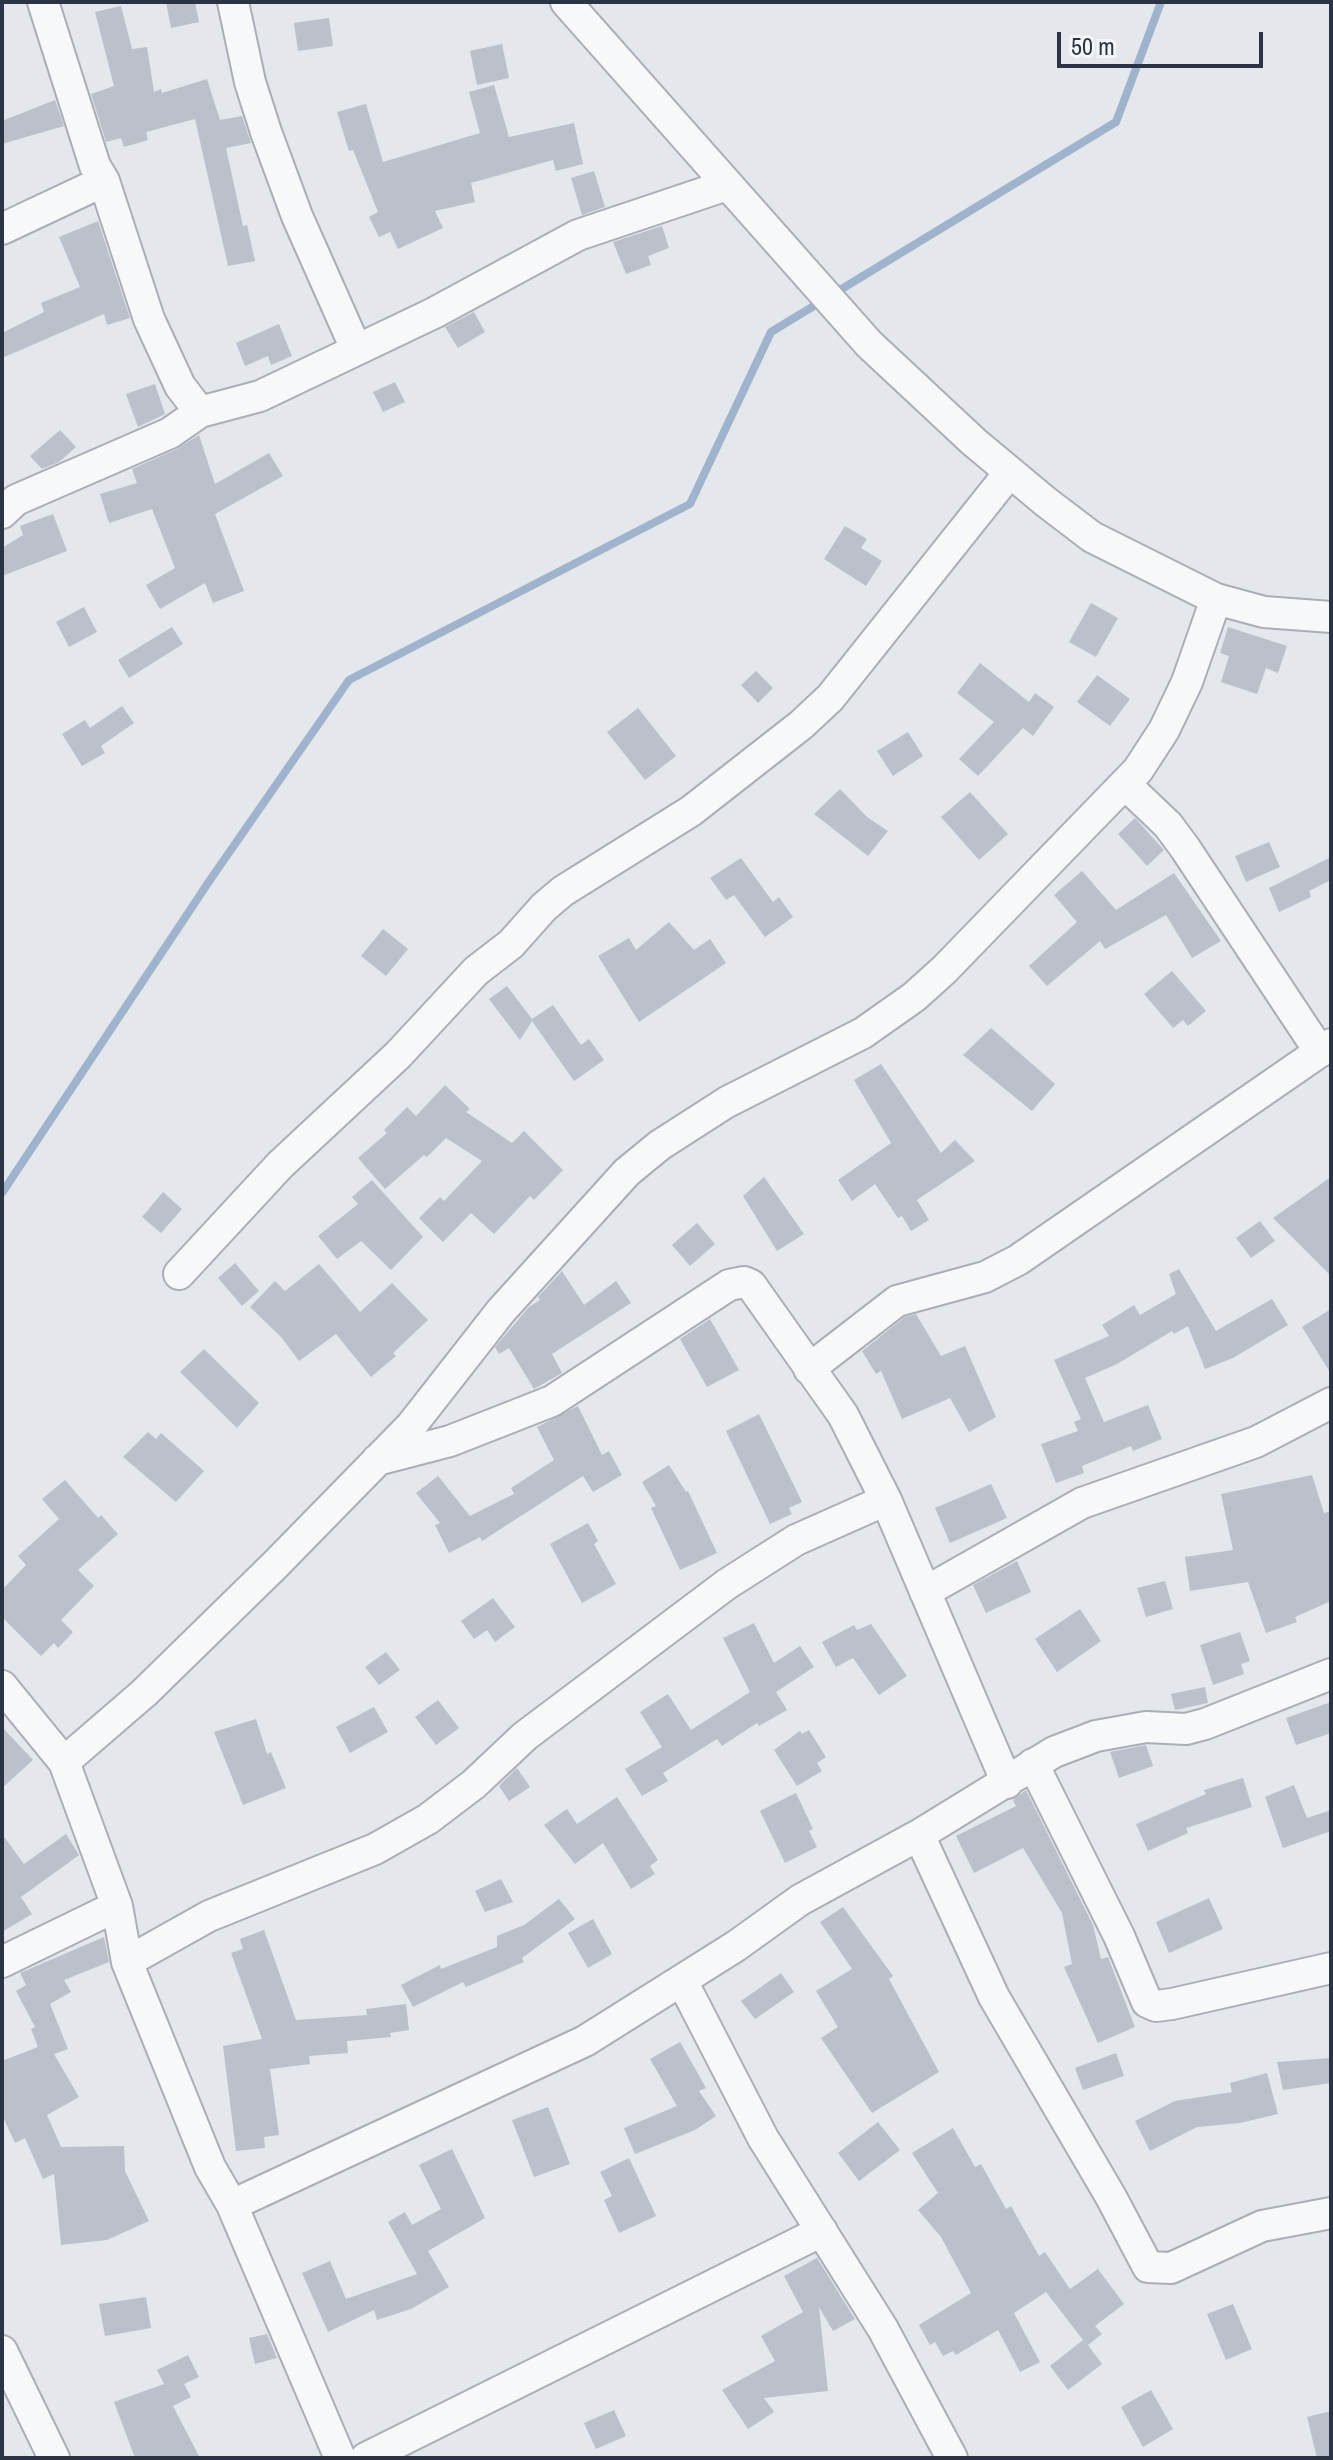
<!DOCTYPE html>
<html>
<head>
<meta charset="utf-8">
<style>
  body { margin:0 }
  #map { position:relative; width:1333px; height:2460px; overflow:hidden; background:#e4e7ec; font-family:"Archivo Narrow",sans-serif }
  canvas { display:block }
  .frame { position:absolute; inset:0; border:4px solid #2b3445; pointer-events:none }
  .scale { position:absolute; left:1057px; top:32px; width:206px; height:36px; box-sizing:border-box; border:4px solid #2b3445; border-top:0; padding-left:10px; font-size:24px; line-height:28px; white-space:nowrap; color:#2b3445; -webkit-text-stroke:6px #f4f6f9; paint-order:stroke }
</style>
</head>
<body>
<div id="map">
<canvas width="1333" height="2460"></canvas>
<div class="frame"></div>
<div class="scale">50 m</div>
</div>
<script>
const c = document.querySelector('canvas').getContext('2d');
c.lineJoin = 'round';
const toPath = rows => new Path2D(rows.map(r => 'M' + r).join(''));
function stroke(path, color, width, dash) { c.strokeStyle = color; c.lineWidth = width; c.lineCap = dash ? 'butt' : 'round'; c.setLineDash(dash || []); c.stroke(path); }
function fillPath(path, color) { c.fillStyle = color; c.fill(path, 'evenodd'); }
stroke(toPath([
  [2,1193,210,880,349,680,690,504,771,332,1116,122,1161,2]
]), '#9fb4cc', 8);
fillPath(toPath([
  [166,2,195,2,199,22,171,28],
  [121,6,132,49,147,47,154,92,161,89,162,93,207,79,220,120,242,116,251,143,226,148,243,226,247,225,255,261,228,266,195,119,146,132,148,140,124,147,121,138,106,142,91,94,114,86,95,12],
  [329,18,333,46,298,51,294,23],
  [502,44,509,78,477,85,470,51],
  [494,85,509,137,574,123,583,164,556,171,553,160,471,183,475,202,435,211,443,228,398,249,390,232,379,237,369,217,378,212,353,150,349,151,337,112,366,104,383,162,480,133,469,92],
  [55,100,64,126,2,144,2,121],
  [594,171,605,207,582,215,571,178],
  [98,221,130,318,107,325,104,314,2,358,2,333,44,312,41,303,80,287,59,237],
  [662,226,669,248,648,256,651,265,626,274,613,242],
  [474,312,485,332,458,348,445,327],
  [279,324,292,356,271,365,268,356,245,366,236,343],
  [395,382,405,402,383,412,373,392],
  [155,384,165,414,138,427,126,394],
  [60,430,76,447,59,462,42,469,30,456],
  [199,435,215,484,269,453,283,476,215,514,244,591,213,603,205,583,160,609,146,585,175,568,152,509,109,523,100,494,137,483,132,469,177,449],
  [53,514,67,551,2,576,2,548,23,535,20,526],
  [845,526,867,539,861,548,882,561,866,586,824,559],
  [1091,603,1118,618,1096,657,1069,642],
  [84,607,97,632,69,647,56,622],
  [172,627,183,644,129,678,118,660],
  [1228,627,1287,646,1278,673,1266,668,1257,694,1221,682,1229,656,1220,653],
  [980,663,1029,702,1035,693,1054,707,1033,736,1023,728,978,776,959,759,994,722,957,693],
  [756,671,773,688,758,703,741,685],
  [1097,675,1130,699,1110,726,1077,702],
  [122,706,134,723,101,746,105,753,82,766,62,734,85,720,90,728],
  [638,708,676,756,645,780,607,732],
  [908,732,923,756,893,776,877,751],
  [840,789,867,817,888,831,868,856,814,814],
  [970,792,1008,834,979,860,941,817],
  [1135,818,1164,850,1147,866,1118,834],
  [1269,842,1280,867,1246,882,1235,856],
  [1331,857,1331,880,1309,891,1311,897,1279,912,1269,888],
  [741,858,773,902,779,897,793,917,765,937,734,895,726,900,710,878],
  [1082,871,1116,910,1174,873,1221,941,1192,958,1166,915,1105,949,1100,941,1047,986,1029,966,1077,922,1054,895],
  [669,922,694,950,710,939,726,963,639,1022,598,956,629,938,636,950],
  [383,929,408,949,386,976,361,956],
  [1172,971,1206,1011,1188,1026,1183,1020,1173,1028,1144,994],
  [507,986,532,1019,553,1005,581,1045,589,1039,604,1060,574,1081,532,1021,520,1040,489,999],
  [991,1028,1055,1084,1032,1111,963,1055],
  [881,1064,941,1153,955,1140,975,1161,917,1200,929,1220,911,1231,902,1216,898,1218,875,1184,852,1201,838,1180,891,1143,854,1080],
  [445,1085,470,1109,466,1112,512,1143,524,1131,563,1170,534,1200,530,1196,494,1234,471,1213,443,1242,419,1218,440,1197,444,1201,482,1161,446,1138,427,1157,424,1155,385,1189,358,1158,387,1133,384,1130,407,1107,416,1116],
  [764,1177,804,1234,777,1251,743,1196],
  [1331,1177,1331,1276,1273,1218],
  [372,1180,423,1237,391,1270,361,1241,337,1259,318,1236,358,1204,352,1197],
  [163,1192,182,1209,161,1233,142,1217],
  [1260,1221,1275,1241,1251,1258,1236,1238],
  [697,1223,715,1244,690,1266,672,1245],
  [235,1263,259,1291,242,1306,218,1278],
  [319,1264,360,1312,392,1283,428,1320,393,1353,396,1356,371,1377,336,1334,299,1361,282,1338,250,1307,275,1281,285,1291],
  [1179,1269,1216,1331,1272,1299,1288,1325,1233,1358,1205,1369,1188,1326,1174,1334,1172,1331,1117,1364,1085,1378,1104,1422,1148,1405,1162,1439,1133,1451,1131,1446,1082,1466,1084,1473,1056,1483,1041,1444,1078,1431,1074,1422,1081,1419,1054,1360,1109,1336,1102,1325,1134,1305,1140,1315,1176,1294,1169,1274],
  [562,1271,584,1305,616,1281,631,1303,552,1354,562,1373,534,1389,509,1348,499,1354,495,1347,529,1307,540,1300,538,1297],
  [1331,1309,1331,1374,1302,1327],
  [916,1314,941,1356,965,1346,996,1417,969,1432,950,1398,902,1419,881,1371,876,1374,862,1351,905,1317],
  [710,1319,739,1370,707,1387,680,1339],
  [204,1349,259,1403,237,1428,180,1372],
  [578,1406,602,1455,609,1451,622,1475,593,1492,583,1476,482,1541,480,1537,449,1553,435,1525,440,1523,416,1493,438,1476,470,1516,514,1494,511,1488,554,1460,537,1427],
  [759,1414,802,1502,789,1508,792,1514,770,1524,726,1431],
  [148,1432,156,1439,161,1433,204,1471,176,1502,123,1457],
  [669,1465,686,1492,688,1491,717,1553,680,1570,651,1508,656,1506,642,1482],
  [1312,1475,1324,1513,1331,1511,1331,1601,1295,1617,1297,1622,1266,1633,1248,1582,1190,1591,1185,1557,1233,1550,1221,1494],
  [65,1480,98,1518,101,1515,118,1534,78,1570,94,1586,61,1620,73,1632,58,1648,54,1643,41,1656,2,1617,2,1590,26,1565,18,1556,59,1519,42,1499],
  [991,1484,1007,1518,950,1543,935,1508],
  [588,1523,598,1541,594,1544,616,1584,582,1603,550,1544],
  [1017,1561,1031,1592,986,1613,973,1585],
  [1165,1581,1173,1609,1146,1617,1137,1588],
  [493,1598,515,1627,495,1642,487,1630,474,1639,461,1621],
  [1080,1609,1101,1641,1057,1672,1035,1639],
  [754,1623,774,1663,800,1646,814,1667,776,1692,787,1710,759,1726,757,1723,722,1746,717,1739,663,1773,668,1781,642,1796,625,1769,662,1747,640,1712,668,1694,691,1730,750,1692,723,1638],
  [871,1624,907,1676,879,1695,853,1658,836,1667,822,1642,854,1625,857,1630],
  [1240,1632,1250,1661,1241,1664,1244,1674,1213,1685,1200,1645],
  [386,1652,400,1670,379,1685,365,1667],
  [1205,1687,1208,1703,1175,1710,1171,1694],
  [438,1700,459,1728,436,1745,415,1717],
  [1331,1702,1331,1733,1296,1745,1286,1718],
  [374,1707,388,1732,350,1753,336,1727],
  [256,1719,267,1754,271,1752,286,1788,243,1805,214,1732],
  [2,1727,33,1760,2,1788],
  [809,1730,826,1757,817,1763,822,1771,797,1786,774,1750,800,1731,802,1734],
  [1146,1745,1153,1766,1119,1778,1110,1752],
  [517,1768,530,1787,509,1801,499,1786],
  [1243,1778,1252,1807,1186,1828,1188,1833,1148,1851,1136,1824,1206,1794,1204,1790],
  [1294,1785,1307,1818,1331,1810,1331,1831,1283,1848,1265,1797],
  [1026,1790,1093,1925,1101,1959,1108,1957,1135,2027,1098,2043,1064,1967,1072,1964,1062,1913,1023,1848,974,1873,956,1836,1016,1806,1013,1800],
  [796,1793,813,1829,809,1831,817,1847,785,1863,760,1811],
  [617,1797,658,1860,650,1866,655,1874,631,1889,603,1843,575,1864,544,1825,567,1809,577,1824],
  [2,1834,24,1864,66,1834,79,1855,21,1897,32,1914,2,1932],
  [501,1879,513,1902,485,1912,475,1891],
  [1209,1898,1223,1929,1169,1953,1156,1922],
  [559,1899,575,1919,522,1958,524,1962,466,1987,463,1982,413,2007,401,1985,440,1965,441,1969,497,1947,497,1936,524,1925],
  [843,1907,893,1976,889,1979,939,2072,872,2113,821,2038,838,2027,816,1991,852,1969,820,1922],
  [593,1919,612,1954,588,1968,568,1933],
  [264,1930,296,2020,367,2015,366,2009,406,2004,409,2030,390,2033,391,2037,347,2041,348,2053,309,2056,310,2064,270,2069,279,2135,264,2137,265,2148,236,2151,223,2046,262,2039,231,1953,243,1949,240,1939],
  [104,1937,109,1962,64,1980,71,1992,50,2004,68,2049,54,2054,79,2097,47,2115,61,2147,124,2146,125,2171,149,2221,107,2240,61,2245,54,2174,43,2179,25,2138,15,2143,2,2115,2,2061,38,2047,31,2029,35,2027,16,1991,26,1985,20,1973],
  [781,1973,794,1992,755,2019,741,2001],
  [680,2042,706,2088,699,2091,716,2116,695,2130,635,2154,624,2128,677,2106,650,2059],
  [1116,2053,1124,2076,1083,2090,1075,2068],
  [1331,2058,1331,2083,1283,2090,1277,2062],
  [1267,2073,1278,2114,1240,2123,1197,2127,1150,2151,1135,2121,1175,2101,1232,2092,1230,2083],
  [548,2107,570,2164,534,2177,512,2120],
  [878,2122,900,2150,859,2181,838,2153],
  [953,2128,975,2167,981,2164,1006,2209,1011,2206,1039,2256,1045,2252,1070,2289,1098,2269,1124,2304,1095,2326,1102,2334,1088,2345,1102,2364,1068,2390,1050,2366,1083,2340,1046,2292,1014,2313,1040,2362,1020,2372,998,2330,956,2355,953,2351,943,2356,935,2342,930,2345,919,2325,971,2293,941,2237,918,2210,938,2193,912,2153],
  [452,2149,485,2218,428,2251,449,2287,411,2309,377,2320,374,2310,328,2332,302,2273,330,2261,346,2299,417,2274,388,2222,405,2212,412,2225,441,2209,419,2165],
  [629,2158,656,2216,619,2233,604,2200,612,2196,600,2172],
  [817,2258,855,2319,833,2331,819,2307,828,2391,764,2398,774,2412,748,2429,722,2390,775,2361,761,2336,803,2312,784,2276],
  [146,2297,151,2328,105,2336,99,2304],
  [1233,2304,1252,2349,1226,2360,1207,2314],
  [267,2334,277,2358,255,2364,249,2338],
  [188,2355,199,2377,184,2384,191,2397,173,2406,200,2458,135,2458,114,2402,164,2384,157,2370],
  [1151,2390,1173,2429,1143,2447,1121,2407],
  [614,2410,626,2436,596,2449,584,2423],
  [1331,2411,1331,2458,1317,2458,1307,2417]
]), '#bbc0ca');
const street = toPath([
  [43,2,95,166,104,181,149,319,180,386,200,412],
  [233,2,250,82,266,132,297,216,356,349],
  [566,2,869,344,974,442,1046,502,1092,537,1216,599,1264,612,1331,617],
  [2,229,104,181],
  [2,513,16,500,170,433,200,412,260,396,434,313,578,235,727,185],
  [1125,784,1168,825,1185,848,1320,1052],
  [179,1274,280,1165,398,1055,476,971,511,944,544,907,563,891,691,811,801,725,830,698,1010,472],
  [809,1369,897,1301,985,1277,1018,1260,1331,1044],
  [377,1460,450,1441,552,1401,729,1285,744,1282,751,1285,843,1415,886,1500,1007,1783],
  [925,1592,1082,1503,1256,1442,1331,1403],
  [2,1686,64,1762,117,1906,127,1962,210,2167,232,2205,340,2458],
  [64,1762,144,1693,275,1565,411,1426,501,1311,627,1172,660,1145,727,1102,863,1033,914,997,944,970,1138,770,1164,730,1187,682,1216,599],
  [1033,1764,1119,1936,1147,2002,1156,2006,1172,2004,1331,1968],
  [919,1835,994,1997,1111,2197,1148,2267,1171,2268,1262,2226,1331,2213],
  [2,1962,117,1906],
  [127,1962,209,1916,375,1849,428,1819,474,1784,525,1736,727,1584,796,1540,886,1500],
  [682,1981,763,2138,883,2329,952,2458],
  [232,2205,585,2041,736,1946,800,1900,919,1835,1054,1752,1096,1736,1146,1727,1186,1729,1205,1724,1331,1674],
  [2,2351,54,2458],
  [366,2458,822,2231]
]);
stroke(street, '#a9aeb7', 34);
stroke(street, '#f7f8fa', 30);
</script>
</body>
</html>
